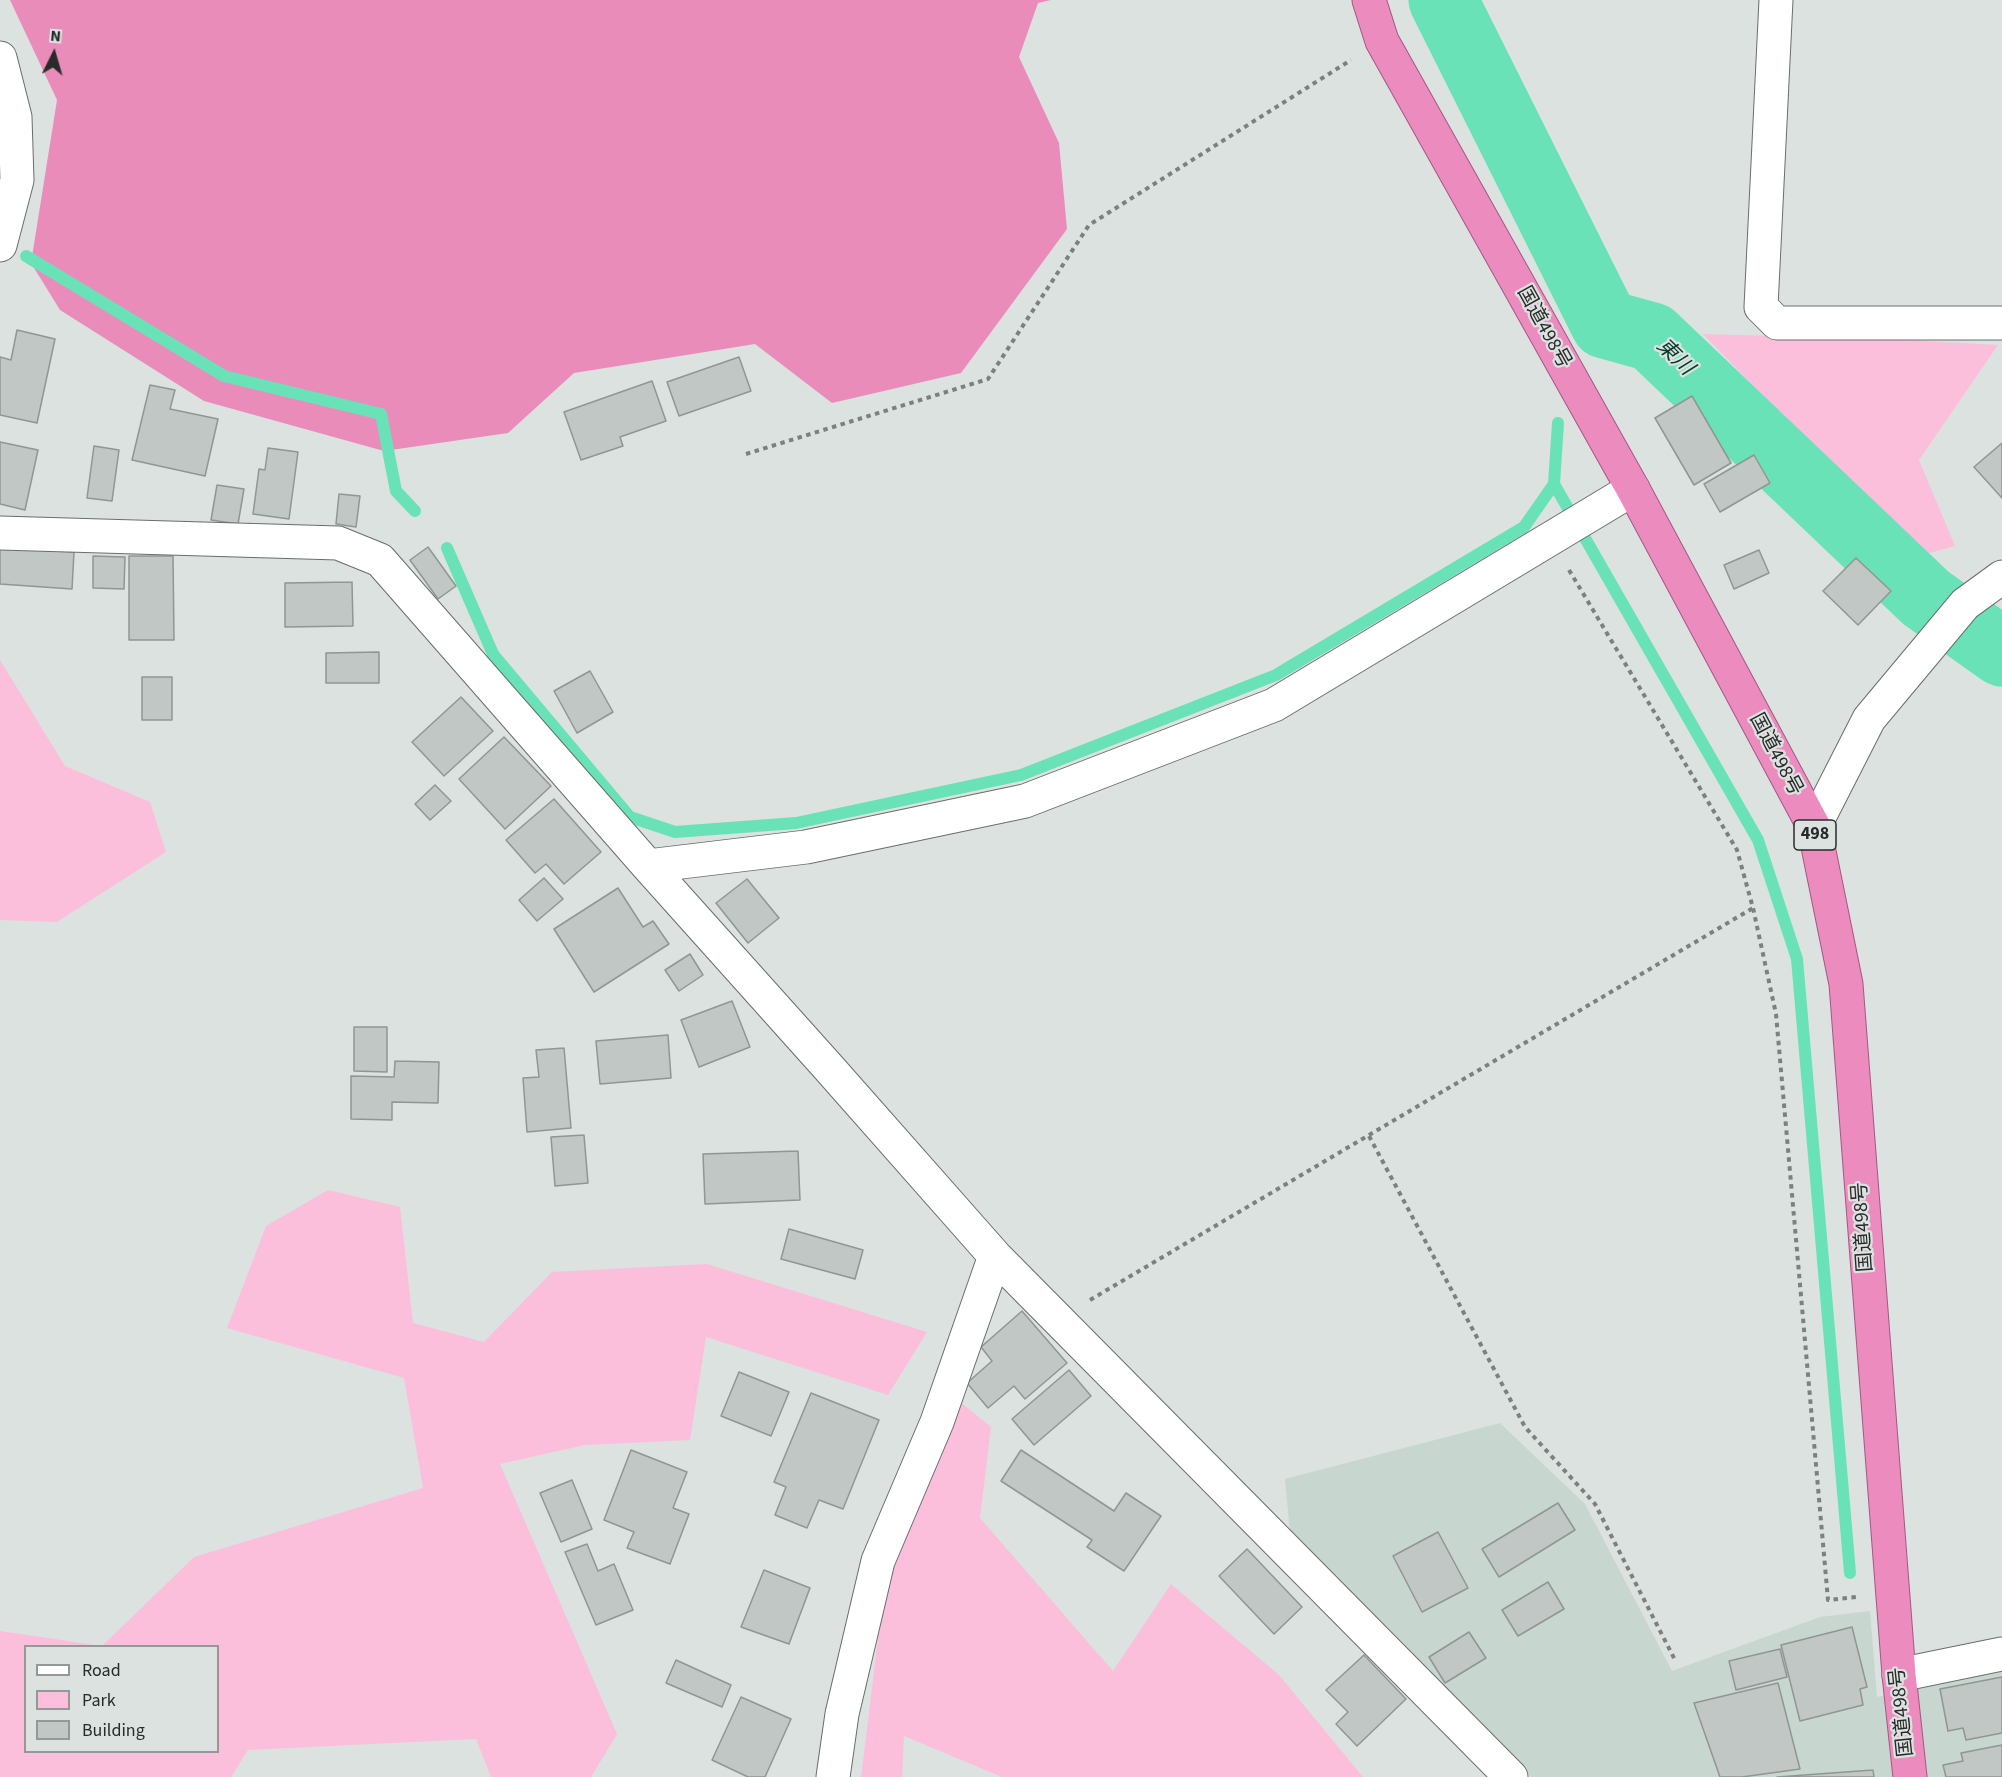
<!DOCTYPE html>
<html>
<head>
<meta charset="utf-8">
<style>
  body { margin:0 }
  #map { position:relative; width:2002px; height:1777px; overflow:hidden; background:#dce2e0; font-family:"Source Sans 3",sans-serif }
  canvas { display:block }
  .legend { position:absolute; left:24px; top:1645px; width:195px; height:108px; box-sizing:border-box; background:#dce2e0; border:2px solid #949997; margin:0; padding:8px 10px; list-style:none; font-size:18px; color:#282b2a }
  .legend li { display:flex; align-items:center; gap:12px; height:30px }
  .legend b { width:30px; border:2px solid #949997 }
  .north { position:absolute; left:24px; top:24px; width:60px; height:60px; -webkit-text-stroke:4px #dce2e0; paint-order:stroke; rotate:5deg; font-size:16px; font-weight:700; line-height:24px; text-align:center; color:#282b2a }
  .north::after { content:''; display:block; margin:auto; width:21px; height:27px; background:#282b2a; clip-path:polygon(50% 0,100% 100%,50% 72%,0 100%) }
</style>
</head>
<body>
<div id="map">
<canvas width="2002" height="1777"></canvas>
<ul class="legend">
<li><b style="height:8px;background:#fff"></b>Road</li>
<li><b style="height:16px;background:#fbbfdb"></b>Park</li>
<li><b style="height:16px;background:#c1c7c4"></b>Building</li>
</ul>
<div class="north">N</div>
</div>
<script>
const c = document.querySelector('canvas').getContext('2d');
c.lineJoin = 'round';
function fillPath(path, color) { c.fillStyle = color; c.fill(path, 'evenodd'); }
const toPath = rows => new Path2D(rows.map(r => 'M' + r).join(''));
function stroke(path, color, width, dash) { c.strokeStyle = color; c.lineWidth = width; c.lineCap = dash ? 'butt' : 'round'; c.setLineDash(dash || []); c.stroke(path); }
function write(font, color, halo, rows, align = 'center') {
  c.font = font + ' "Source Sans 3","Noto Sans JP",sans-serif'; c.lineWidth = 4.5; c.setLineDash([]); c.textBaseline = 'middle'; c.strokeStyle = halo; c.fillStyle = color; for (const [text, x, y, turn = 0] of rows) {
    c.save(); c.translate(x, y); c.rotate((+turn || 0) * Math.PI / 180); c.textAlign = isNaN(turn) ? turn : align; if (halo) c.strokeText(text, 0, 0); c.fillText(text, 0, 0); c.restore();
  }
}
fillPath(toPath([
  [1500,1423,1585,1504,1672,1671,1820,1617,1870,1611,1877,1697,2002,1666,2002,1777,1531,1777,1290,1533,1285,1479]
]), '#c8d6d0');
fillPath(toPath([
  [1703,334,1888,339,1998,345,1919,460,1955,546,1922,555,1859,495],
  [0,660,65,766,150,802,166,852,57,922,0,920],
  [328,1190,400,1207,413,1323,484,1342,552,1272,707,1264,927,1332,888,1395,706,1337,690,1440,585,1445,500,1464,617,1734,591,1777,491,1777,476,1739,248,1750,231,1777,0,1777,0,1631,102,1646,194,1557,423,1488,404,1378,227,1328,266,1226],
  [26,1646,218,1646,218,1752,26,1752],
  [959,1401,991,1427,980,1518,1113,1671,1171,1584,1279,1675,1363,1777,1002,1777,904,1736,902,1777,861,1777,886,1574]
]), '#fbbfdb');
fillPath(toPath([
  [10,0,1051,0,1038,3,1019,57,1059,143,1067,229,961,373,832,403,755,344,574,373,508,433,384,451,204,401,60,310,31,263,57,100]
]), '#e98cba');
stroke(toPath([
  [26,256,224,376,381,414,396,491,415,511],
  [1554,484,1758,840,1797,959,1850,1573],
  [447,548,493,654,630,817,675,832,796,823,1021,775,1276,675,1524,527,1554,484,1558,423]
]), '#6ae2b8', 12);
stroke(toPath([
  [1443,0,1605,324,1652,337,1926,598,2002,652]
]), '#6ae2b8', 69);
const building = toPath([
  [17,330,55,339,37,423,0,415,0,357,11,360,17,330],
  [739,357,751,391,679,416,667,382,739,357],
  [652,381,666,421,620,437,623,446,581,460,564,412,652,381],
  [150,385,175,390,170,409,218,419,205,476,132,460,150,385],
  [1692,396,1731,463,1694,485,1655,418,1692,396],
  [0,442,38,450,25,510,0,504,0,442],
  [2002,443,2002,498,1974,467,2002,443],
  [94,446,119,450,112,501,87,498,94,446],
  [268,448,298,452,289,519,253,514,259,469,265,470,268,448],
  [1754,455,1770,483,1720,512,1704,484,1754,455],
  [217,485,244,489,238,524,211,520,217,485],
  [339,494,360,496,356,527,336,524,339,494],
  [428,547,456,586,438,599,410,560,428,547],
  [0,548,74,552,72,589,0,584,0,548],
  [1759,550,1769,573,1734,589,1724,565,1759,550],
  [93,556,125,557,124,589,93,588,93,556],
  [129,556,173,556,174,640,129,640,129,556],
  [1856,558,1891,591,1858,625,1823,591,1856,558],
  [352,582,353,626,285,627,285,583,352,582],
  [379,652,379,683,326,683,326,653,379,652],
  [590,671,613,712,577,733,554,691,590,671],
  [142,677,172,677,172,720,142,720,142,677],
  [461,697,493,731,444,776,412,742,461,697],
  [504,737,551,786,505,829,459,779,504,737],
  [435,785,451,801,430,820,415,804,435,785],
  [554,799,601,852,564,884,546,864,535,873,506,840,554,799],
  [544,878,563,899,537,921,519,900,544,878],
  [747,879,779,918,748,943,716,903,747,879],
  [618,888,643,927,653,921,669,944,594,992,554,929,618,888],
  [690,954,703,975,679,991,665,970,690,954],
  [732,1001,750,1047,699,1067,681,1020,732,1001],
  [354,1027,387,1027,387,1072,354,1071,354,1027],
  [668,1035,671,1078,600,1084,596,1041,668,1035],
  [564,1048,571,1128,527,1132,523,1078,539,1077,536,1050,564,1048],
  [395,1061,439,1062,438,1103,392,1102,392,1120,351,1119,351,1076,394,1077,395,1061],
  [584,1135,588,1183,555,1186,551,1137,584,1135],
  [798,1151,800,1200,705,1204,703,1154,798,1151],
  [789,1229,863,1250,855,1279,781,1259,789,1229],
  [1022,1311,1067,1363,1025,1399,1014,1386,988,1408,967,1383,992,1361,981,1347,1022,1311],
  [1069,1370,1091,1396,1034,1445,1012,1419,1069,1370],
  [739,1372,789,1392,771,1436,721,1416,739,1372],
  [811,1393,879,1420,843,1509,819,1500,807,1528,775,1515,786,1487,774,1482,811,1393],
  [631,1450,687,1472,673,1508,689,1514,670,1564,627,1548,634,1532,604,1520,631,1450],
  [1021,1450,1114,1511,1126,1493,1161,1516,1124,1571,1087,1547,1092,1540,1001,1481,1021,1450],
  [572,1480,592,1529,561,1542,540,1493,572,1480],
  [1558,1503,1575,1530,1499,1577,1482,1549,1558,1503],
  [1438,1532,1468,1588,1422,1612,1393,1556,1438,1532],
  [587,1544,598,1571,614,1564,633,1610,596,1625,565,1552,587,1544],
  [1247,1549,1302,1607,1274,1634,1219,1576,1247,1549],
  [764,1570,810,1588,789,1644,741,1627,764,1570],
  [1548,1582,1564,1609,1518,1636,1502,1610,1548,1582],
  [1852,1627,1867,1687,1860,1689,1863,1705,1800,1721,1781,1645,1852,1627],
  [1469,1632,1486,1658,1445,1683,1429,1657,1469,1632],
  [1780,1649,1787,1677,1736,1690,1729,1661,1780,1649],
  [1364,1655,1406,1699,1357,1746,1336,1724,1348,1712,1326,1690,1364,1655],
  [676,1660,731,1685,722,1707,666,1683,676,1660],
  [2002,1677,2002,1733,1966,1740,1963,1728,1948,1731,1940,1689,2002,1677],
  [1778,1683,1800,1769,1742,1777,1720,1777,1694,1703,1778,1683],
  [741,1697,791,1719,765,1777,748,1777,712,1760,741,1697],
  [2002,1745,2002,1777,1946,1777,1943,1765,1963,1761,1961,1753,2002,1745],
  [1873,1770,1874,1777,1777,1777,1873,1770]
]);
fillPath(building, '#c1c7c4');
stroke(building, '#909693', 1.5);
const minor = toPath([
  [1776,0,1761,307,1777,323,2002,323],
  [0,58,15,117,17,180,0,245],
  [0,533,338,543,380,560,648,866,829,1068,995,1256,1511,1777],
  [1814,827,1869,719,1965,604,2002,577],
  [648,866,806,847,1025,801,1274,705,1633,489],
  [1899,1675,2002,1654],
  [833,1777,842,1714,878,1561,937,1422,995,1256]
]);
const trunk = toPath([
  [1369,0,1382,41,1633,489,1814,827,1846,984,1899,1675,1910,1777]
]);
stroke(minor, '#696e6c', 35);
stroke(trunk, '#a45780', 35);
stroke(toPath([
  [746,454,988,379,1089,225,1351,60],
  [1569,570,1737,850,1753,908,1776,1014,1828,1600,1856,1597],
  [1369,1136,1525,1427,1595,1504,1676,1662],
  [1090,1300,1753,908]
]), '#7c807f', 4, [4.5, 4.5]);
stroke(minor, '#fff', 33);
stroke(trunk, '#ec8cbe', 33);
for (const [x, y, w] of [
  [1815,835,42]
]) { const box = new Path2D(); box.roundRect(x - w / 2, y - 15, w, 30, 4.5); c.fillStyle = '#dce2e0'; c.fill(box); stroke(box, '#282b2a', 1.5); }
write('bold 18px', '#282b2a', null, [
  ["498",1815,835]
]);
write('20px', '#282b2a', '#dce2e0', [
  ["国道498号",1543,328,61],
  ["国道498号",1775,755,62],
  ["国道498号",1864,1227,-94],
  ["国道498号",1903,1712,-96]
]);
write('italic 21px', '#043c2c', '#dce2e0', [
  ["東川",1674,358,44]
]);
</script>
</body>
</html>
